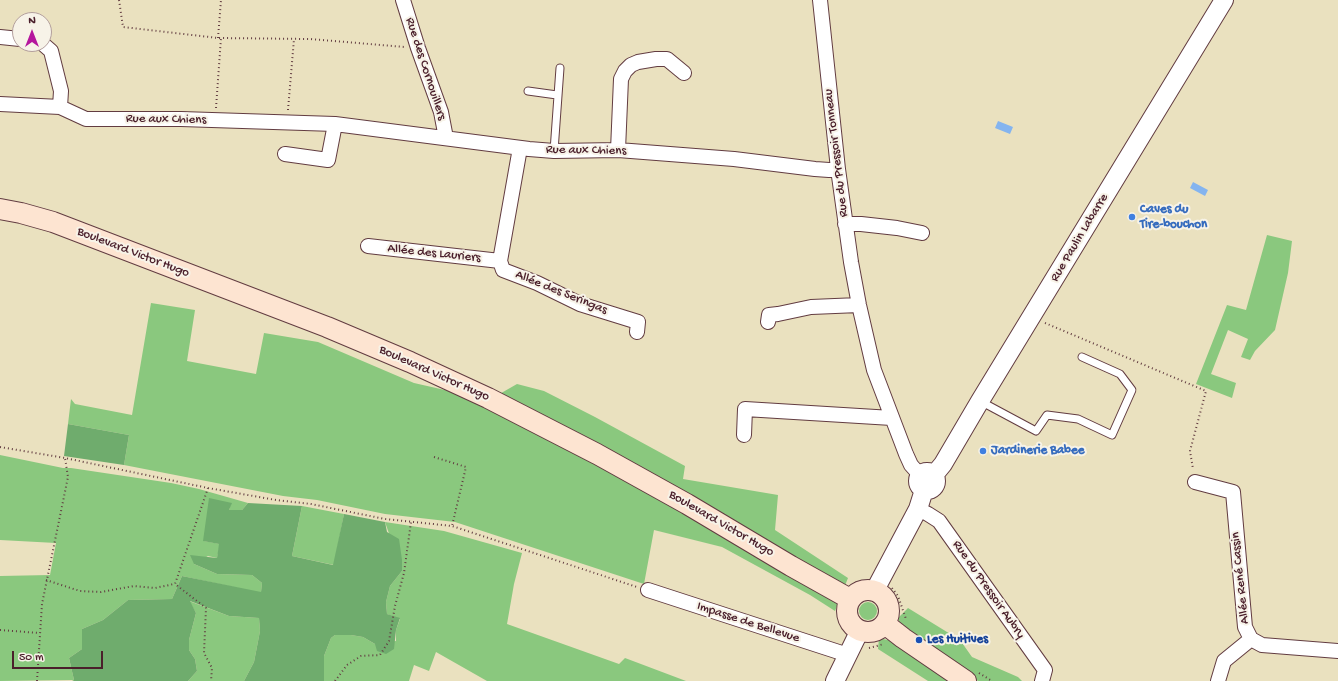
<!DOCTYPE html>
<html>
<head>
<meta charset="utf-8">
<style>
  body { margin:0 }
  #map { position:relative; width:1338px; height:681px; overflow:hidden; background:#eae1bf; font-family:"Gochi Hand",sans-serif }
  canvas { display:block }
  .north { position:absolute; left:12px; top:12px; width:40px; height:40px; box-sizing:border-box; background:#f7f3e8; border:1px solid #b29e9c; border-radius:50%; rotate:0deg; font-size:11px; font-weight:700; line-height:16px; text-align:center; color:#4a1f2b }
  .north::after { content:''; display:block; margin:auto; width:14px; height:18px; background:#b5179e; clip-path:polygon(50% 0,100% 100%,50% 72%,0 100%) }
  .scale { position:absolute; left:12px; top:651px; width:91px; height:18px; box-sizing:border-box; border:2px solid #4a1f2b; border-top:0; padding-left:5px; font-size:12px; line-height:14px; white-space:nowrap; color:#4a1f2b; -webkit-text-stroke:3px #f7f3e8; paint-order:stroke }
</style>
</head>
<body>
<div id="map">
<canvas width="1338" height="681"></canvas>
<div class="north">N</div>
<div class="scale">50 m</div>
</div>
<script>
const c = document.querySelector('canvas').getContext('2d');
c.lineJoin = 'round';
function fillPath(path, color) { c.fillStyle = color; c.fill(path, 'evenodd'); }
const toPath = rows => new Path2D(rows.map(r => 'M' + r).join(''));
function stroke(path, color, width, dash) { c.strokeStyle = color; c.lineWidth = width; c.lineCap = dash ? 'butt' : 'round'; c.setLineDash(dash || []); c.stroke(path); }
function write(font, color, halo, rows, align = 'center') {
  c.font = font + ' "Gochi Hand",sans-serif'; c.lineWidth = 4; c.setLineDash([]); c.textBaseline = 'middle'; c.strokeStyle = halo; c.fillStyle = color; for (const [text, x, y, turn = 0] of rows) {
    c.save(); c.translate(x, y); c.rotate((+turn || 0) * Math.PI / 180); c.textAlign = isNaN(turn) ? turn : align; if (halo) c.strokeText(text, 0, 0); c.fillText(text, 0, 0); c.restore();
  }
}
fillPath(toPath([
  [1267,235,1292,241,1288,273,1275,330,1255,351,1250,360,1241,357,1248,339,1228,330,1211,374,1236,383,1232,398,1196,384,1227,305,1246,310],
  [151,303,195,310,187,361,256,374,264,333,318,342,414,383,489,400,517,384,544,391,595,417,685,466,683,479,778,495,775,530,848,578,835,611,810,595,722,547,654,530,644,584,455,522,385,514,317,500,283,496,124,465,129,435,68,424,71,399,75,404,132,415],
  [0,455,63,468,71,468,171,483,199,489,248,503,242,510,229,510,231,503,204,541,220,544,217,558,208,556,194,564,217,574,252,575,262,583,261,593,182,576,172,599,128,600,103,620,82,629,82,649,69,658,74,680,0,681,0,576,50,575,56,543,0,540],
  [302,506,344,514,334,565,292,556],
  [385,522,444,531,522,553,514,584,507,624,619,664,625,658,686,681,487,681,436,652,429,671,414,665,409,681,324,681,324,656,331,638,335,635,351,635,363,637,375,644,396,641,396,630,400,619,387,614,386,602,390,586,402,571],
  [189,601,229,616,259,618,260,631,254,662,244,681,188,681,197,671,195,659,189,650,189,640,196,613],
  '859 611a9 9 0 1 1 18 0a9 9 0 1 1-18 0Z',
  [908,608,960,640,972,657,1018,677,1022,681,978,681,915,639,901,627,898,618],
  [879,638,896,642,956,681,928,681,878,649]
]), '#8ac87e');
fillPath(toPath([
  [68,424,129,435,124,465,64,456],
  [209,498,232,503,229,510,242,510,248,503,302,506,292,556,333,565,344,514,385,522,387,532,399,539,402,560,402,571,390,586,386,602,387,614,400,618,396,630,394,649,386,654,377,651,375,644,363,637,351,635,335,635,331,638,324,656,324,681,244,681,254,662,260,631,259,618,229,616,190,601,196,613,189,640,189,650,195,659,197,671,188,681,72,681,74,680,69,658,82,649,82,629,103,620,128,600,172,599,182,576,261,592,262,583,252,575,217,574,194,564,190,555,217,558,219,544,203,541]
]), '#6fac6d');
fillPath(toPath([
  [998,121,1013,127,1010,134,995,128],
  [1193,182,1208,190,1205,196,1190,188]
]), '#84b4ef');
const service = toPath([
  [528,91,557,95],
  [554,151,560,68],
  [980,401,1036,431,1047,415,1078,419,1112,435,1132,390,1120,374,1082,357]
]);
const minor = toPath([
  [403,0,418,48,441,112,446,138],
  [820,0,838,169,851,262,859,305,874,370,906,454,911,465,920,475],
  [0,37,20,39],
  [43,44,51,51,61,91,60,107],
  [0,104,60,107,86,119,181,119,335,124,529,149,554,151,618,150,734,159,815,169,829,170,838,169],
  [520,148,500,261,503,270,537,283,580,304,638,322,637,332],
  [618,150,621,79,625,71,631,65,638,62,656,59,667,59,684,73],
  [285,154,328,160,335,124],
  [845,224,861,224,897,228,922,233],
  [368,246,500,261],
  [768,322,769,315,778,314,811,307,859,305],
  [744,435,745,409,892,418],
  [1195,482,1233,492,1245,627,1251,639,1262,645,1338,651],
  [918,509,928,514,939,521,1045,670,1042,681],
  [648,590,848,655],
  [1218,681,1224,661,1251,639]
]);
const tertiary = toPath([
  '918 481a9 9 0 1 1 18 0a9 9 0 1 1-18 0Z',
  [934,475,943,464,980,401,1224,0],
  [875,590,918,509,924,490],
  [835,681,860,630]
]);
const secondary = toPath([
  [0,209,21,213,53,222,327,327,410,362,488,398,597,454,687,504,791,566,850,599],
  '847 611a21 21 0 1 1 42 0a21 21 0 1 1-42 0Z',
  [885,624,903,638,966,681]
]);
stroke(service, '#623c41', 9);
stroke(minor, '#623c41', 16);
stroke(tertiary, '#623c41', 20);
stroke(secondary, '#623c41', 22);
stroke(toPath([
  [119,0,123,27,218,38,310,39,405,47],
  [218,38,221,0],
  [216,108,221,38],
  [288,110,294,39],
  [1045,323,1206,391,1190,451,1193,469],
  [0,447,65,458,208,488,276,500,311,504,385,519,452,526,637,587],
  [434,457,466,467,452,526],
  [208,488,175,584,206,608,204,653,212,668,211,681],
  [46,580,80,591,101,592,134,586,155,588,174,584],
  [855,583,864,581],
  [892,588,898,596,906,619],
  [840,611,845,628],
  [0,630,39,633],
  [869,648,884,644],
  [979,673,992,681],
  [37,681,42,604,68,477,65,458],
  [335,681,347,665,361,656,380,655,389,641,395,606,404,573,411,522]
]), '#623c41', 2, [1, 3]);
stroke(service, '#fff', 7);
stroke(minor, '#fff', 14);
stroke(tertiary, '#fff', 18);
stroke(secondary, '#fde4d1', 20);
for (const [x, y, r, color] of [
  [1132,217,4,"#3f7fe0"],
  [983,451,4,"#3f7fe0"],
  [919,640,4,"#1a4fb4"]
]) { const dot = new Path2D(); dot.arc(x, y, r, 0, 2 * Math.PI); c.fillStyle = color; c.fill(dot); stroke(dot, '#f7f3e8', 1.5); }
write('13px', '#4a1f2b', '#f7f3e8', [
  ["Rue des Cornouillers",425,69,72],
  ["Rue aux Chiens",166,120,1],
  ["Rue aux Chiens",586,151,1],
  ["Rue du Pressoir Tonneau",837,153,-97],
  ["Rue Paulin Labarre",1080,238,-59],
  ["Boulevard Victor Hugo",133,253,21],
  ["Allée des Lauriers",434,254,6],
  ["Allée des Seringas",561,293,22],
  ["Boulevard Victor Hugo",434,374,24],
  ["Boulevard Victor Hugo",721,524,30],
  ["Allée René Cassin",1241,578,-96],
  ["Rue du Pressoir Aubry",988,590,55],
  ["Impasse de Bellevue",748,623,18]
]);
write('bold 13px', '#366cbe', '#f7f3e8', [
  ["Caves du",1140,210],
  ["Tire-bouchon",1140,225],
  ["Jardinerie Babee",991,451]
], 'left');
write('bold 13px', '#164399', '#f7f3e8', [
  ["Les Huitives",927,640]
], 'left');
</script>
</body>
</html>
